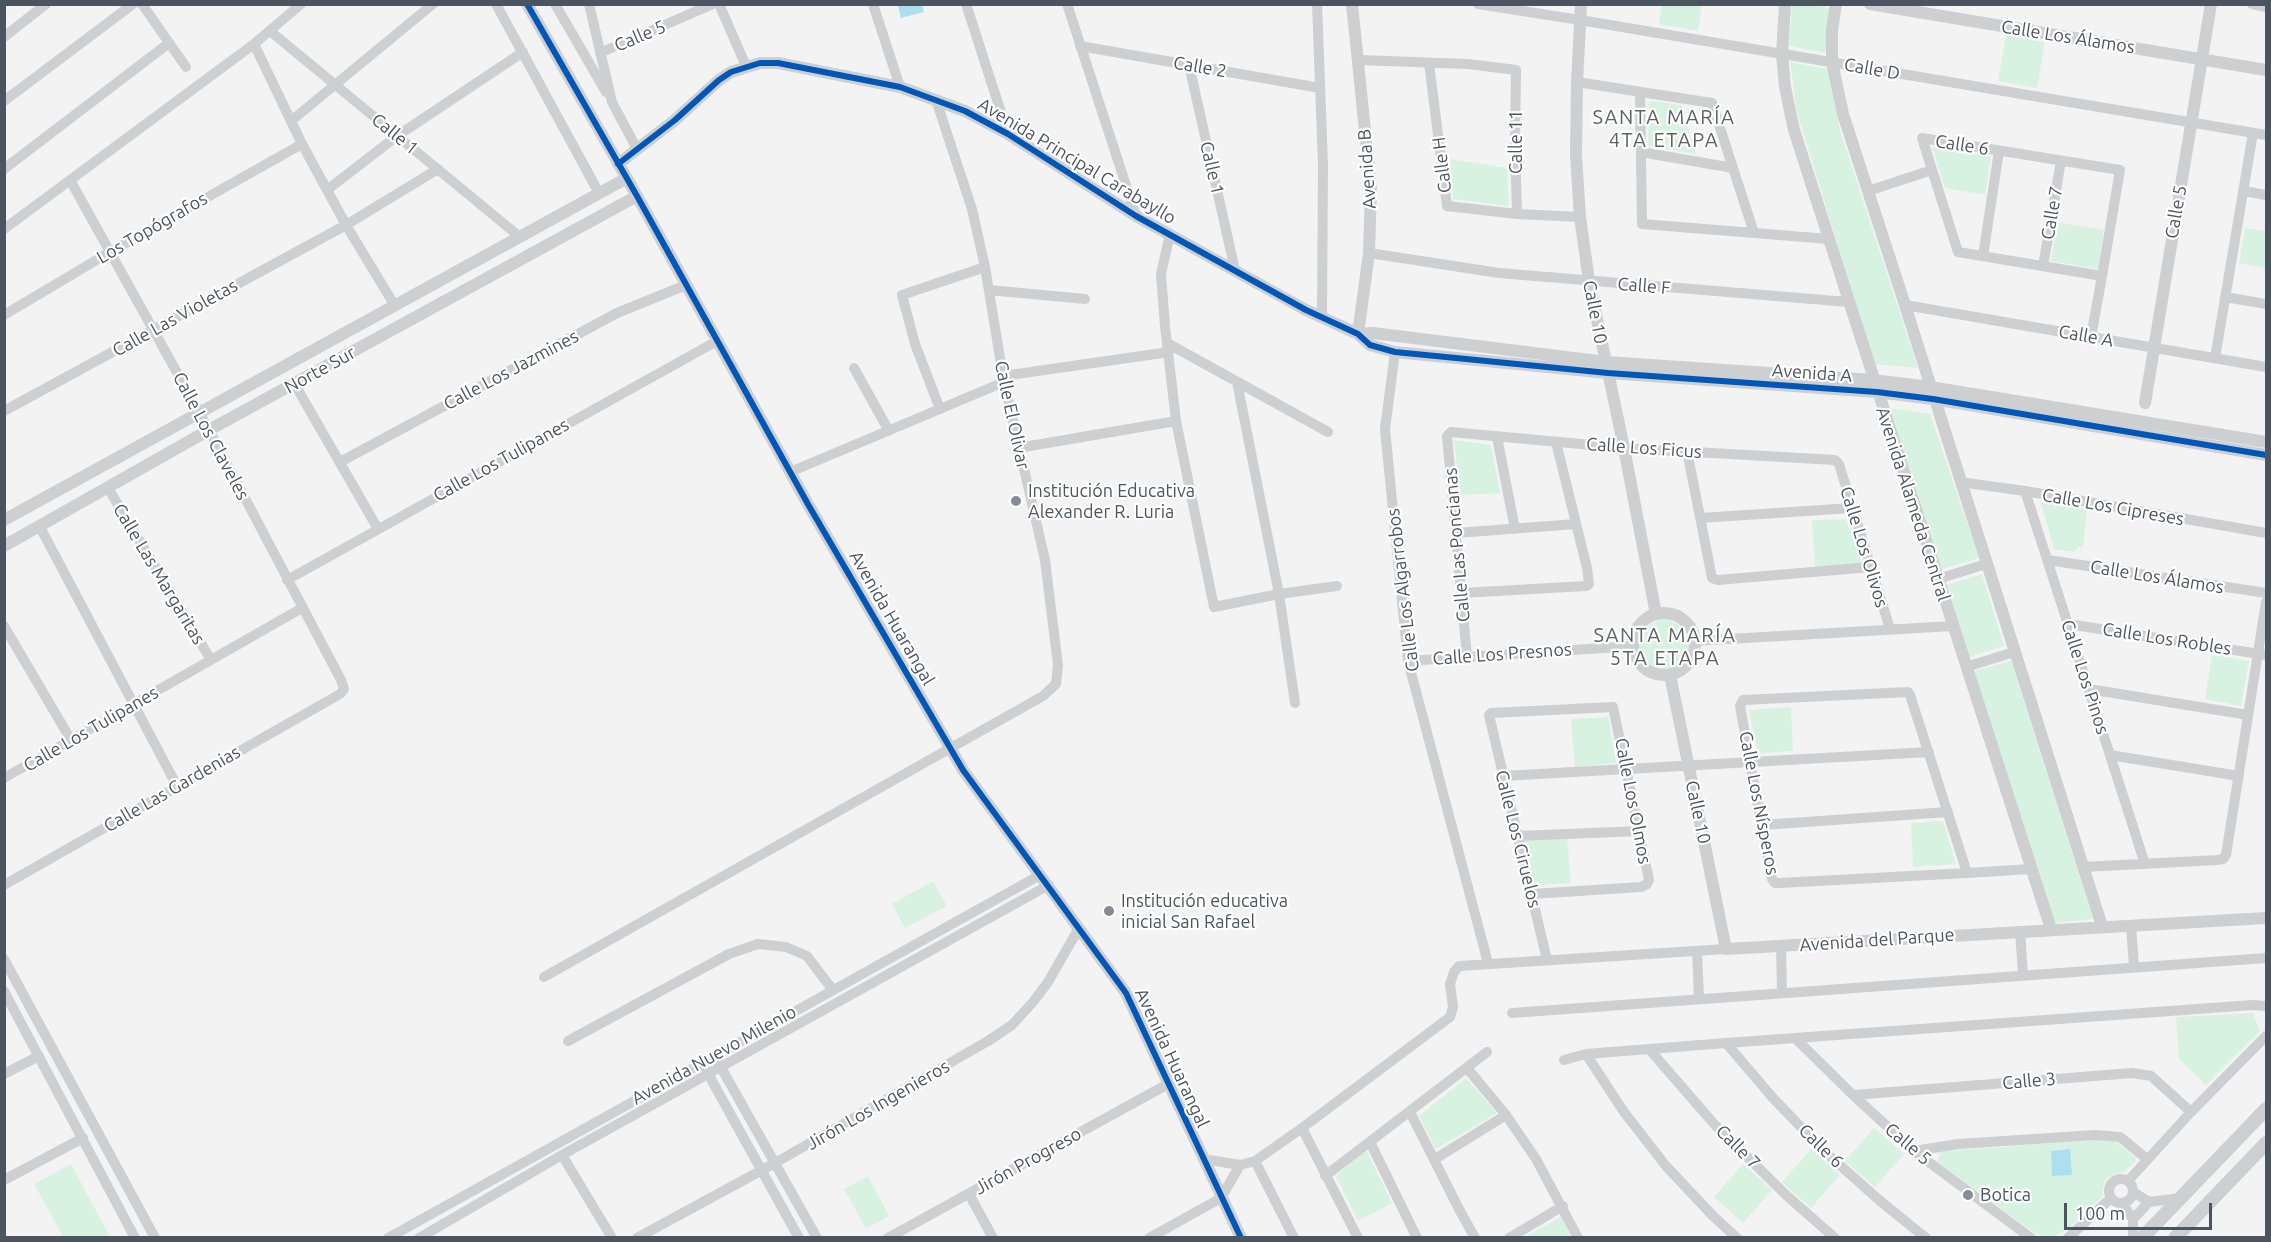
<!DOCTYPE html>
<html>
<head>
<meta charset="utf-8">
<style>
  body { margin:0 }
  #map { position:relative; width:2271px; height:1242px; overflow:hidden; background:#f3f3f3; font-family:Ubuntu,sans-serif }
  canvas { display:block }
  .frame { position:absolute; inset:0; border:6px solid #4a5560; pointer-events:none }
  .scale { position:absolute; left:2064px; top:1203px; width:148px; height:27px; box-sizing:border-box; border:3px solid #4a5560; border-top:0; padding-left:8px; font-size:18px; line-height:21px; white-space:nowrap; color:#4a5560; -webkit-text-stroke:4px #fff; paint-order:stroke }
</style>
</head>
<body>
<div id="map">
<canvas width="2271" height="1242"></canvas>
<div class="frame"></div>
<div class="scale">100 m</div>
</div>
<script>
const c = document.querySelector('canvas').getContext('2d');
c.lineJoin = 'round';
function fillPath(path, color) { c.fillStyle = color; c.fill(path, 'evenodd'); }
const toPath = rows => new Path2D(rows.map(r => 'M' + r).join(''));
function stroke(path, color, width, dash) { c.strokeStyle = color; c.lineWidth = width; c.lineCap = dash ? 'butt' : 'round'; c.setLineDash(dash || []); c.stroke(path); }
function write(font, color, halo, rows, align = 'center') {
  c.font = font + ' Ubuntu,sans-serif'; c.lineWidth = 4.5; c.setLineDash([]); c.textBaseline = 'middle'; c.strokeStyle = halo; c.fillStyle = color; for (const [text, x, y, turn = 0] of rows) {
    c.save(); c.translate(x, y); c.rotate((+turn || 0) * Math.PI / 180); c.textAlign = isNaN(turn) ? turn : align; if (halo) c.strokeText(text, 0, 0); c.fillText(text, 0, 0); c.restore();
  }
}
fillPath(toPath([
  [1662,5,1702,5,1698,31,1659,24],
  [1792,5,1814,5,1831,8,1826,53,1789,46],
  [2006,35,2045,42,2037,88,1998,81],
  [1790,62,1828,69,1841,134,1918,368,1874,364,1797,112],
  [1649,101,1681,105,1696,154,1648,146],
  [1932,147,1991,157,1985,195,1945,188],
  [1450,159,1507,168,1509,206,1453,199],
  [2057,222,2104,230,2098,269,2051,261],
  [2245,228,2266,231,2266,268,2239,263],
  [1890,408,1930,414,1979,558,1941,569],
  [1454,440,1491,445,1500,493,1460,495],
  [2041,503,2087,509,2083,547,2078,547,2074,552,2054,549],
  [1846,519,1862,563,1815,568,1812,520],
  [1982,574,2004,646,1969,657,1947,585],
  '1639 645a25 25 0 1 1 50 0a25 25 0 1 1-50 0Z',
  [2212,655,2249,661,2241,706,2205,699],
  [2011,661,2093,919,2054,923,1974,671],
  [1791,707,1793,751,1758,753,1749,710],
  [1608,717,1616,763,1575,767,1571,719],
  [1943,821,1956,864,1913,867,1911,823],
  [1567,836,1571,883,1535,885,1520,838],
  [933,881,947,906,905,928,892,904],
  [2253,1013,2260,1031,2206,1085,2179,1059,2176,1017],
  [1466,1078,1497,1113,1436,1149,1419,1116],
  [1874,1128,1904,1154,1875,1187,1845,1161],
  [2112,1139,2136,1158,2136,1161,2124,1172,2115,1174,2107,1178,2103,1187,2102,1197,2071,1226,2052,1238,2043,1237,2026,1227,1938,1162,1940,1152,1945,1151],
  [1811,1149,1840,1175,1811,1208,1782,1182],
  [1366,1150,1392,1203,1358,1221,1336,1176],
  [71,1164,109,1235,105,1237,63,1237,34,1184],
  [1743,1164,1772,1190,1743,1223,1714,1197],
  [868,1176,889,1216,866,1229,844,1189],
  [1562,1216,1570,1237,1523,1238]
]), '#d8f2e2');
fillPath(toPath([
  [902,4,922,5,924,12,901,18,898,6],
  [2070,1149,2072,1175,2052,1176,2051,1151]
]), '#ade0ef');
stroke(toPath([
  [142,4,186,67],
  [496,4,599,193],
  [555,4,606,92],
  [589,4,612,102,637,149],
  [719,4,746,66],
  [873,4,900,87],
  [966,4,1008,134],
  [1067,4,1136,216],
  [1317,4,1323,164,1322,318],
  [1478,4,1580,20,2266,135],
  [2252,4,2266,7],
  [270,31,520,237],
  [4,37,46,4],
  [254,44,302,144,346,225,395,306],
  [1080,46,1320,88],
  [600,53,713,4],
  [1358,60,1468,64,1516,70,1515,144,1517,214],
  [1429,63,1447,206,1517,214,1580,217],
  [1189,65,1235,270],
  [1577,82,1712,103,1754,233],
  [1640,92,1642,224,1829,239],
  [4,101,133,4],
  [291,121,433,4],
  [1641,152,1733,168],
  [4,169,169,43],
  [327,190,397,136,523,52],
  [1868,191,1932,170],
  [2243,191,2266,195],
  [4,229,254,44,301,4],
  [1170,234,1161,274,1165,326,1176,421,1214,607,1279,594,1337,586],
  [1369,253,1499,273,1848,302],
  [1983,256,1999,151],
  [2043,266,2061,161],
  [989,290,1085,299],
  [2225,297,2266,304],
  [1905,305,2266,367],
  [4,315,110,252,302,144],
  [2091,337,2102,276,2120,170,1922,138,1958,252,2102,276],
  [1167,343,1328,432],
  [1395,352,1385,429,1408,661,1488,963],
  [2215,358,2253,133],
  [854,368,889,431],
  [1003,376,1169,352],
  [1237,382,1279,594,1295,703],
  [294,383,378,529],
  [940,409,915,344,902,295,985,267],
  [4,411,346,225,438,169],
  [1497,437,1515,529],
  [1018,448,1176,421],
  [1687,451,1712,578,1718,580,1871,567],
  [340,462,617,313,686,285],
  [790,472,1004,382],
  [1960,482,2025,491,2266,533],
  [108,488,211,660],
  [2025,491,2145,864],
  [1700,518,1852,508],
  [40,527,177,786],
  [1456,533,1576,524],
  [2048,560,2266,593],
  [1938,579,1986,564],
  [287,580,717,341],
  [1462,593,1586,586,1589,584,1587,568,1556,442],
  [2068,624,2266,655],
  [4,626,71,740],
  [1694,641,1953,626],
  [1467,657,1447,436,1451,432,1624,448,1835,460,1839,464,1890,629],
  [1408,661,1633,646],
  [1966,667,2014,652],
  [2089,689,2248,715],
  [2110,755,2239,776],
  [1503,776,1929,752],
  [4,778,302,608],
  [1762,825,1948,812],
  [1518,836,1640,831],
  [2083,867,2218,860,2223,859,2226,855,2266,602],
  [1967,873,1910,695,1908,692,1743,700,1740,706,1750,763,1772,879,1775,883,1780,883,1967,873,2032,869],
  [4,885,340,694,344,689,341,680,209,430,70,180],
  [1532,894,1641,887,1647,884,1649,880,1613,707,1491,713,1489,715,1547,960],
  [2131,925,2134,967],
  [2020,931,2023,975],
  [1781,946,1782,993],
  [1697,951,1699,999],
  [4,959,155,1238],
  [544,977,1043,696,1056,684,1058,665,1045,560,1004,382,985,267,972,209,936,100],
  [4,991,135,1238],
  [1512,1013,2266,958],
  [1795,1038,1853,1095,1914,1151,2031,1238],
  [568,1041,729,954,758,944,786,947,807,956,832,989],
  [1726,1043,1773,1098,1824,1151,1879,1200,1926,1238],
  [1649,1049,1715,1125,1786,1195,1835,1238],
  [1586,1054,1624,1112,1666,1166,1713,1216,1737,1238],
  [1564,1060,1586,1054,1726,1043,2253,1005,2266,1006],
  [718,1062,817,1238],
  [1467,1068,1506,1115,1536,1159,1578,1238],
  [706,1070,799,1238],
  [4,1074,39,1056],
  [1853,1095,2132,1073,2151,1076,2191,1112],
  [1410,1112,1460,1211,1475,1238],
  [1302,1128,1358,1238],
  [1370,1142,1417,1238],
  [1914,1151,1958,1144,2096,1135,2120,1137,2147,1159],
  [562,1155,612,1238],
  [1435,1159,1506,1115],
  [1255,1161,1294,1238],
  [1240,1165,1255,1161,1302,1128,1450,1017,1453,1007,1450,984,1454,972,1459,966,1726,949],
  [1325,1176,1487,1052],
  '2109 1191a12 12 0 1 1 24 0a12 12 0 1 1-24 0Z',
  [4,1180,83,1138],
  [2128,1181,2191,1112,2266,1036],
  [2133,1192,2149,1202,2180,1198],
  [969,1194,993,1238],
  [2122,1203,2133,1219,2133,1238],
  [2133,1219,2149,1202],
  [388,1238,1040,875],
  [419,1238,562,1155,1049,885],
  [637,1238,775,1163,988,1041,1012,1025,1033,1002,1048,982,1079,928],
  [888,1238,1168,1084],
  [1149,1238,1221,1198,1240,1165,1203,1159],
  [1509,1238,1563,1206],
  [2068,1238,2111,1198]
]), '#cdcfd1', 10);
stroke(toPath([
  [527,4,637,196,809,506,963,770,1126,993,1241,1238],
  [1352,4,1371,189,1369,253,1358,334],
  [1581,4,1577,82,1576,155,1580,217,1589,281,1624,448,1656,614],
  [1785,4,1782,54,1785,87,1794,130,2051,929],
  [1836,4,1832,30,1832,62,1843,114,1905,305,2102,926],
  [1870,4,2266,70],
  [618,164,675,120,719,80,731,72,760,63,778,63,900,87,965,111,1008,134,1136,216,1306,310,1358,334,1370,345,1395,352,1608,373,1877,392,1933,399,2266,455],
  [1358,334,1373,333,1606,362,1873,380,1930,387,2266,442],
  [2145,403,2211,4],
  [4,520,627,178],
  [4,546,209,430,637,196],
  '1633 644a31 31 0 1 1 62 0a31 31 0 1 1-62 0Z',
  [1670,675,1726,949,2266,918]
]), '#cdcfd1', 12);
stroke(toPath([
  [2142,1238,2266,1109],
  [2175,1238,2266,1143]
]), '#cdcfd3', 14);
stroke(toPath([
  [527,4,637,196,809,506,963,770,1126,993,1241,1238],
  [618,164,675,120,719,80,731,72,760,63,778,63,900,87,965,111,1008,134,1136,216,1306,310,1358,334,1370,345,1395,352,1608,373,1877,392,1933,399,2266,455]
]), '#0057b8', 6);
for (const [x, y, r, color] of [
  [1016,501,6,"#858c93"],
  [1109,911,6,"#858c93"],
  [1968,1195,6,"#858c93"]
]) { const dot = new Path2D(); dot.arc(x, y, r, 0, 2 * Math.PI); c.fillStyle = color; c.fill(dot); stroke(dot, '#fff', 2); }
write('18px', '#4a5560', '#fff', [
  ["Calle 5",640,36,-23],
  ["Calle Los Álamos",2068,37,9],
  ["Calle 2",1200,67,10],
  ["Calle D",1872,69,10],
  ["Calle 1",395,134,39],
  ["Calle 11",1516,142,-90],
  ["Calle 6",1962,145,9],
  ["Avenida Principal Carabayllo",1077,161,31],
  ["Calle H",1442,165,-97],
  ["Calle 1",1212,168,77],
  ["Avenida B",1367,169,-94],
  ["Calle 5",2176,212,-80],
  ["Calle 7",2052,213,-80],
  ["Los Topógrafos",152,228,-30],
  ["Calle F",1644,286,5],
  ["Calle 10",1595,312,79],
  ["Calle Las Violetas",175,318,-29],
  ["Calle A",2086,336,10],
  ["Norte Sur",320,370,-29],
  ["Calle Los Jazmines",511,370,-28],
  ["Avenida A",1812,373,4],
  ["Calle El Olivar",1012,415,78],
  ["Calle Los Claveles",211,436,62],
  ["Calle Los Ficus",1644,448,4],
  ["Calle Los Tulipanes",501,460,-29],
  ["Avenida Alameda Central",1913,504,72],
  ["Calle Los Cipreses",2113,507,10],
  ["Calle Las Poncianas",1457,545,-95],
  ["Calle Los Olivos",1864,547,73],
  ["Calle Las Margaritas",159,574,59],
  ["Calle Los Álamos",2157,577,9],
  ["Calle Los Algarrobos",1403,590,-97],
  ["Avenida Huarangal",892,618,60],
  ["Calle Los Robles",2167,639,9],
  ["Calle Los Presnos",1502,654,-4],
  ["Calle Los Pinos",2085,677,72],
  ["Calle Los Tulipanes",91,729,-30],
  ["Calle Las Gardenias",172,789,-30],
  ["Calle Los Olmos",1633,801,79],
  ["Calle Los Nísperos",1759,803,79],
  ["Calle 10",1698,812,78],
  ["Calle Los Ciruelos",1518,839,76],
  ["Avenida del Parque",1877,940,-4],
  ["Avenida Nuevo Milenio",714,1055,-29],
  ["Avenida Huarangal",1172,1058,65],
  ["Calle 3",2029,1081,-5],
  ["Jirón Los Ingenieros",878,1105,-30],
  ["Calle 5",1908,1144,40],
  ["Calle 6",1821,1146,44],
  ["Calle 7",1738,1147,45],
  ["Jirón Progreso",1028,1161,-29]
]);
write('18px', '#4a5560', '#fff', [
  ["Institución Educativa",1028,491],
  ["Alexander R. Luria",1028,512],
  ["Institución educativa",1121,901],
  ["inicial San Rafael",1121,922],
  ["Botica",1980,1195]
], 'left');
c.letterSpacing = '1.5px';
write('20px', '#5e6267', '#fff', [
  ["SANTA MARÍA",1664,117],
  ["4TA ETAPA",1664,140],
  ["SANTA MARÍA",1665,635],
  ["5TA ETAPA",1665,658]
]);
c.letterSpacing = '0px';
</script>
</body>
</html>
